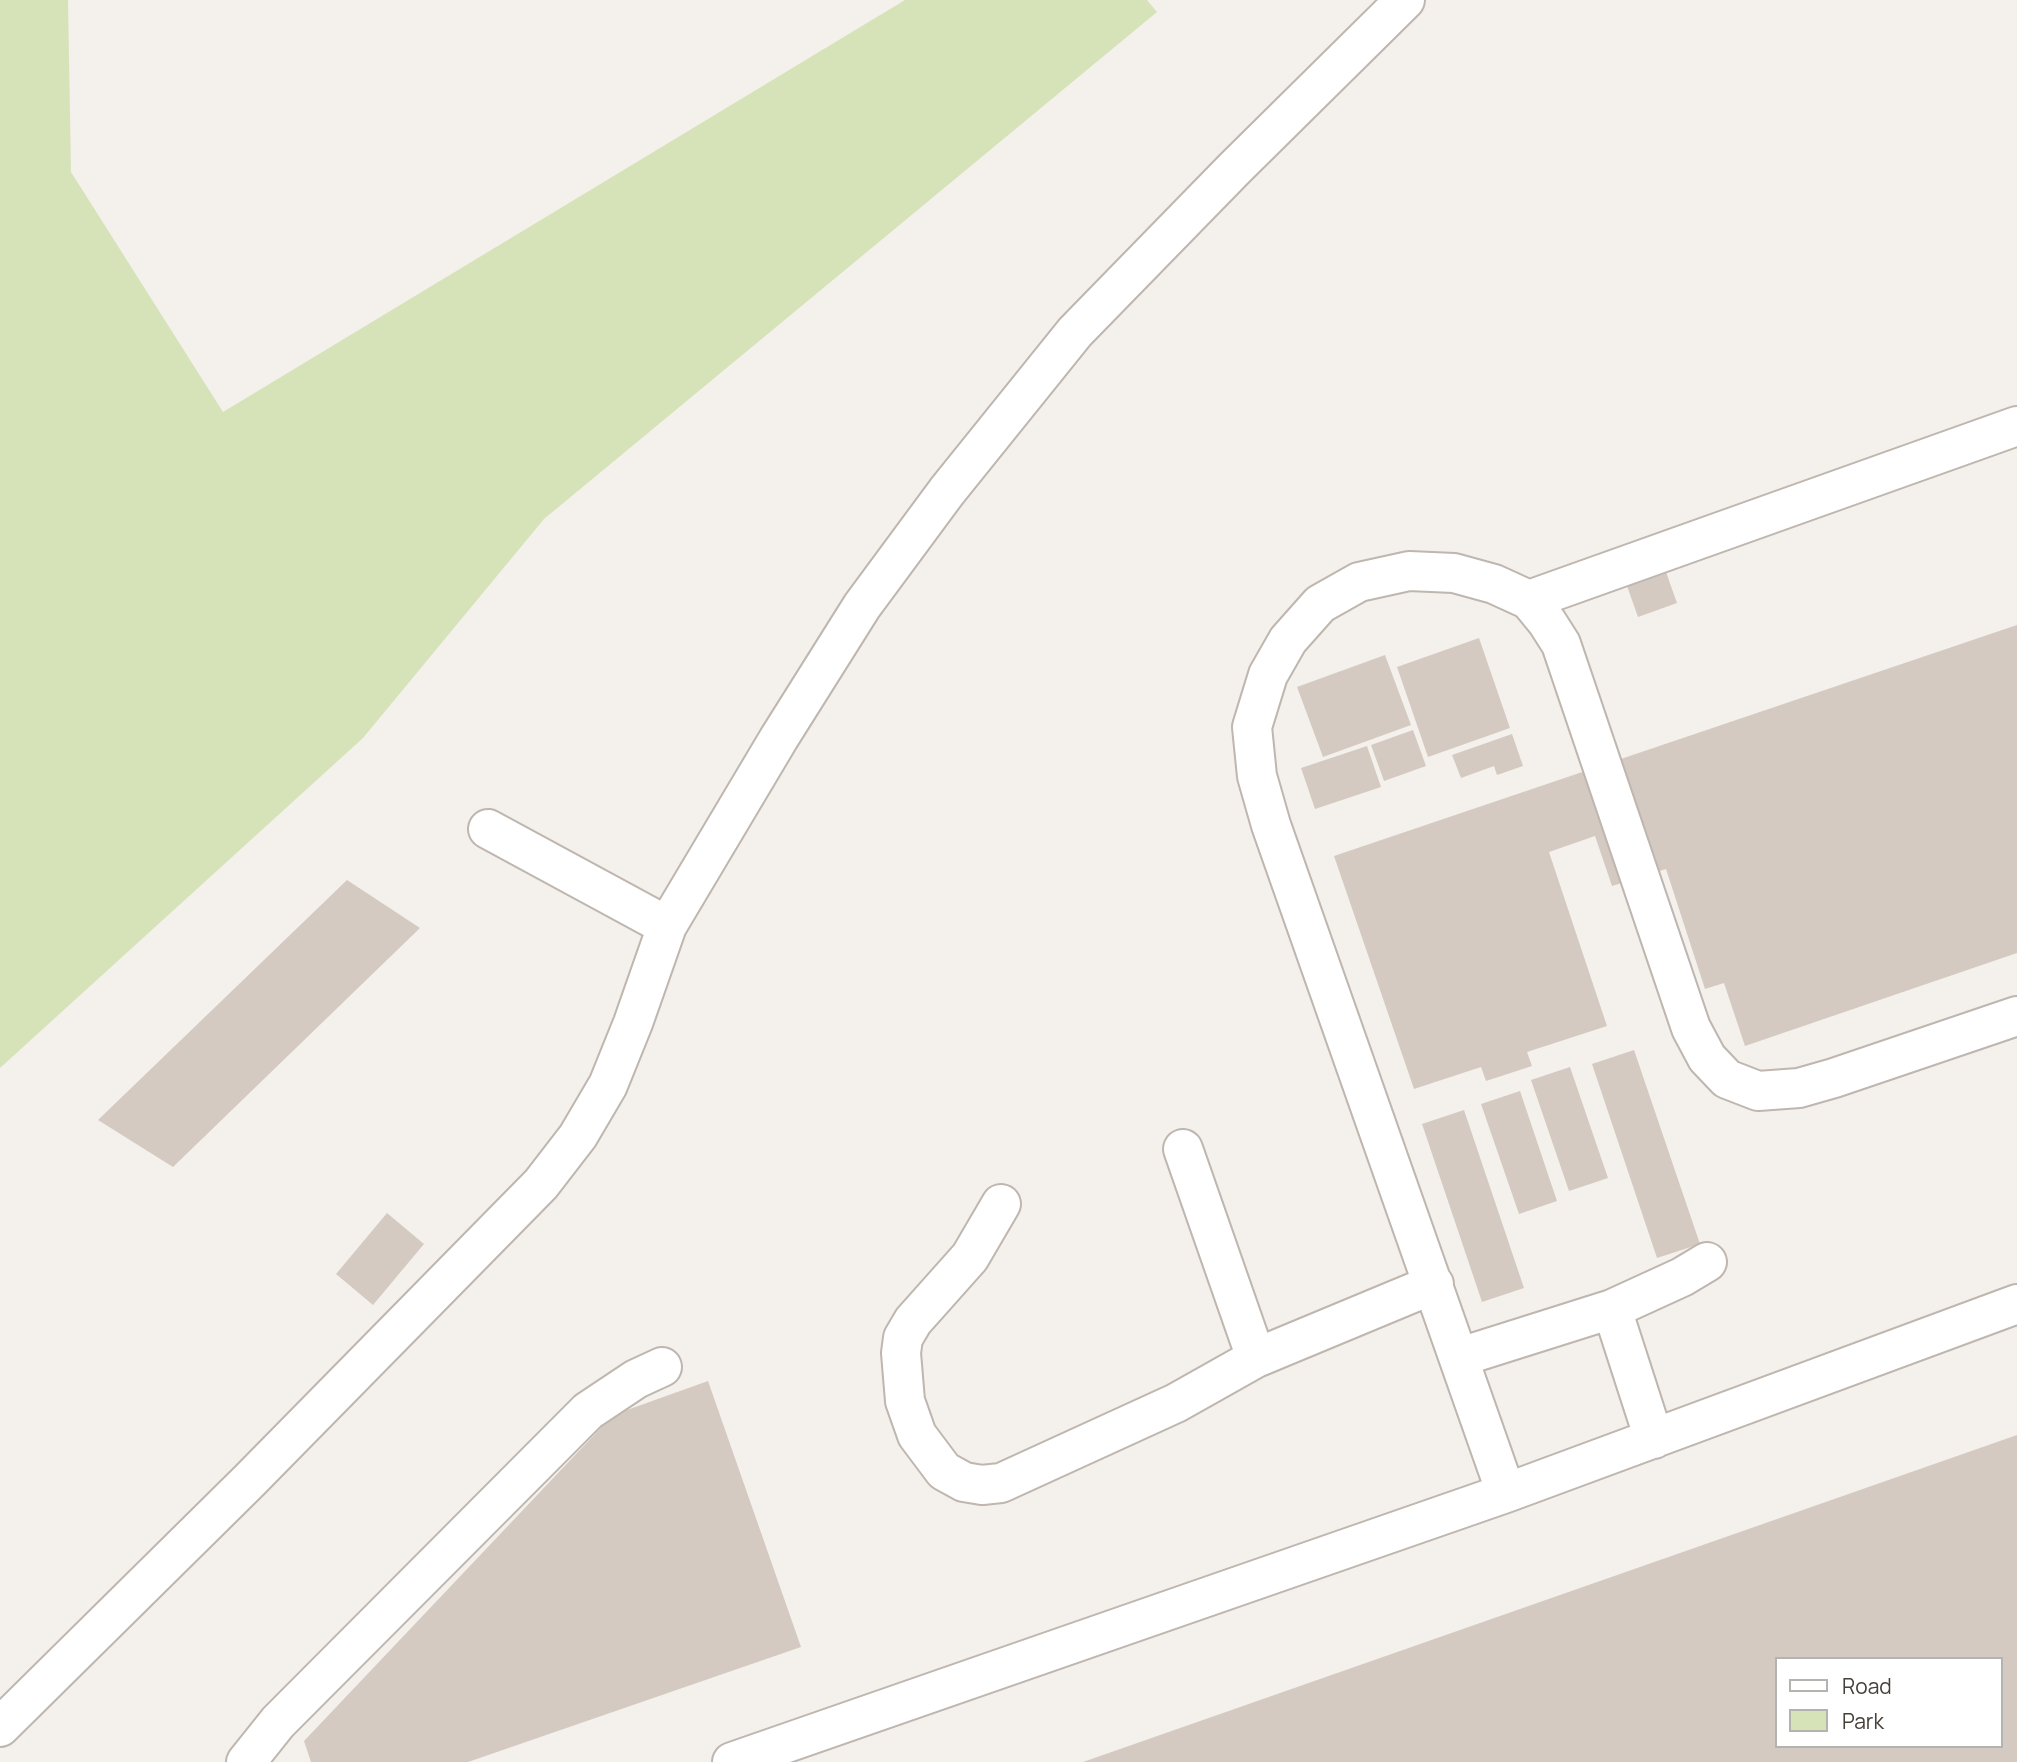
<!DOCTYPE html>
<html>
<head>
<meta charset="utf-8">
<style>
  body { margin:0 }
  #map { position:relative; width:2017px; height:1762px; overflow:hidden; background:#f4f0eb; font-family:Manrope,sans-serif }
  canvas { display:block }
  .legend { position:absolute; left:1775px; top:1657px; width:228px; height:91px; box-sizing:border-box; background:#fff; border:2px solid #b5b3b0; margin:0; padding:9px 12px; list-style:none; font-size:21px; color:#47403a }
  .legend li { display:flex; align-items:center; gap:14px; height:35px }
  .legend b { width:35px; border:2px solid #b5b3b0 }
</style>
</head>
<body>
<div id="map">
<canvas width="2017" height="1762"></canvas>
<ul class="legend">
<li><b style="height:9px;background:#fff"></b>Road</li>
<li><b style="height:19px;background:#d6e3b9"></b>Park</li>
</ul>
</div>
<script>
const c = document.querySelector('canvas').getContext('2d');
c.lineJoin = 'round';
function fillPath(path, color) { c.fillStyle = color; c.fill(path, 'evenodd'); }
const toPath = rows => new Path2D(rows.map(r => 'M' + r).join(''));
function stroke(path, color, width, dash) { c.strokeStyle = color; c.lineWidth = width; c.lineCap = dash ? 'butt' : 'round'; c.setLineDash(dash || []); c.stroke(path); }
fillPath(toPath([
  [0,0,68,0,71,172,223,412,905,0,1147,0,1157,12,544,519,363,738,0,1068]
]), '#d6e3b9');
fillPath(toPath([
  [1666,572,1677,603,1638,617,1627,586],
  [2017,625,2017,953,1745,1046,1724,983,1705,989,1666,869,1612,886,1595,836,1549,852,1607,1026,1527,1052,1532,1066,1486,1081,1481,1067,1414,1089,1334,856],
  [1479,638,1510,728,1428,757,1397,667],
  [1385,655,1411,725,1323,757,1297,687],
  [1413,730,1426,766,1384,781,1371,745],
  [1512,734,1523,766,1497,775,1494,766,1461,778,1452,755],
  [1367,746,1381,787,1315,809,1301,768],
  [347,880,420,928,173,1167,98,1120],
  [1634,1050,1700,1244,1657,1258,1592,1064],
  [1570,1067,1608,1178,1569,1191,1531,1080],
  [1520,1091,1557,1201,1519,1214,1481,1104],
  [1464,1110,1524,1288,1482,1302,1422,1124],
  [387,1213,424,1244,373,1305,336,1274],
  [708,1381,801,1647,468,1762,311,1762,304,1741,613,1415],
  [2017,1435,2017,1762,1083,1762],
  [1777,1659,2001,1659,2001,1746,1777,1746]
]), '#d4cac2');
const minor = toPath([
  [1529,600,2017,426],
  [488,829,667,926],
  [1183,1149,1256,1358],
  [1001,1204,970,1257,913,1321,903,1338,901,1353,905,1401,917,1435,944,1471,964,1482,982,1485,1001,1483,1176,1403,1256,1358,1434,1284],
  [1612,1309,1654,1439],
  [1460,1357,1612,1309,1682,1277,1707,1262],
  [1506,1493,1271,825,1257,776,1252,727,1268,675,1288,640,1320,604,1359,582,1409,571,1454,573,1494,584,1529,600,1547,622,1561,644,1691,1028,1707,1058,1727,1079,1758,1091,1799,1088,1834,1078,2017,1016],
  [0,1727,250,1480,541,1184,578,1136,608,1085,633,1023,667,926,779,738,862,606,947,491,1075,332,1234,169,1405,0],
  [246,1762,278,1722,588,1411,636,1379,662,1367],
  [732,1762,1506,1493,2017,1304]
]);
stroke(minor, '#beb6af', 42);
stroke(minor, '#fff', 38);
</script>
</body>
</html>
